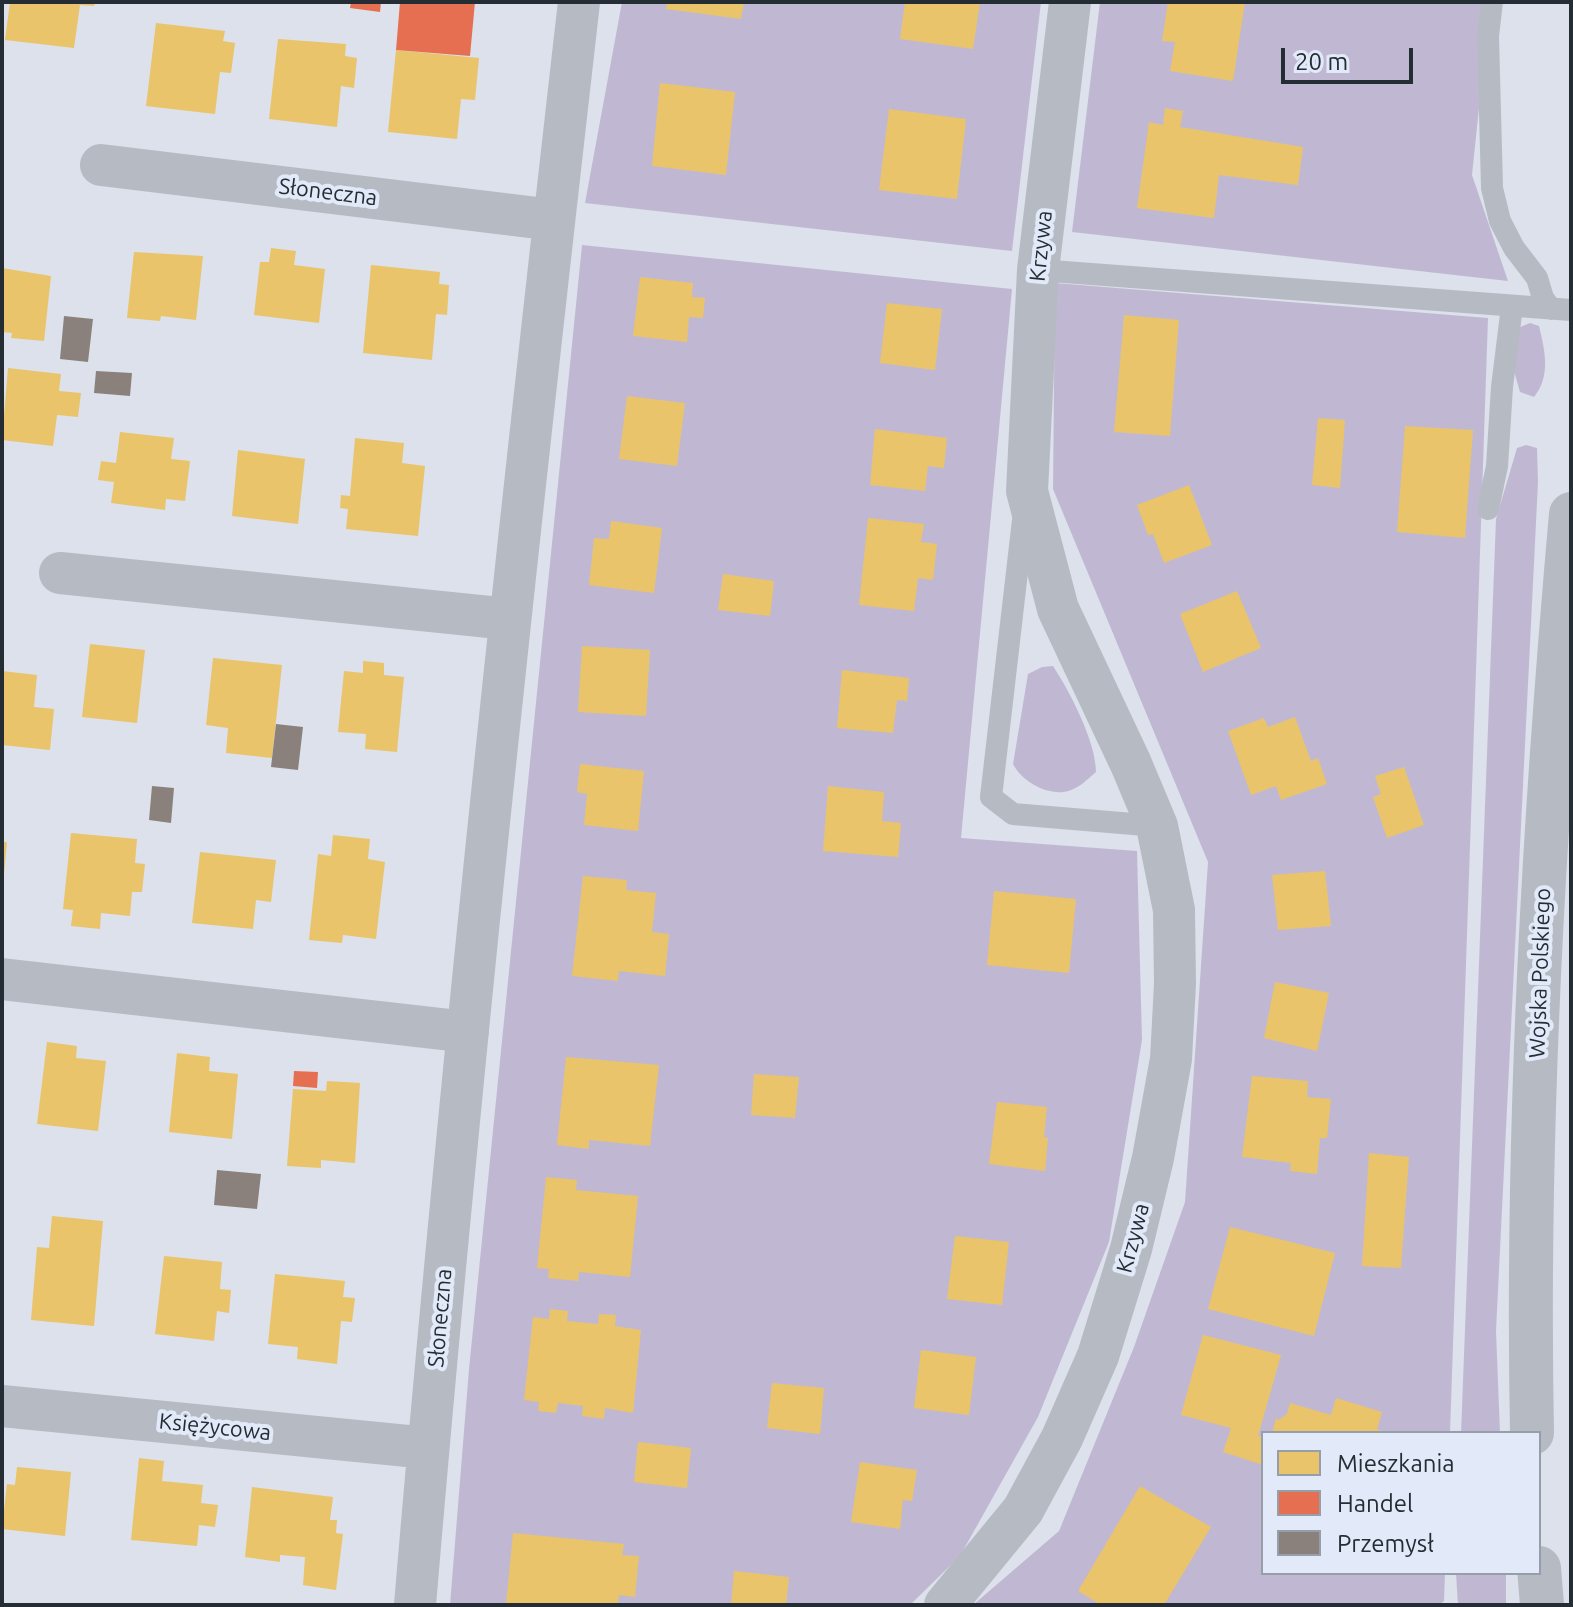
<!DOCTYPE html>
<meta charset="utf-8">
<style>
body{margin:0}
#map{position:relative;width:1573px;height:1607px;overflow:hidden;background:#dce1eb;font-family:Ubuntu,sans-serif}
canvas{display:block}
.frame{position:absolute;inset:0;border:4px solid #252d34;pointer-events:none}
.legend{position:absolute;left:1261px;top:1431px;width:280px;height:144px;box-sizing:border-box;background:#e2eaf9;border:2px solid #969eaa;margin:0;padding:10px 14px;list-style:none;font-size:24px;color:#252d34}
.legend li{display:flex;align-items:center;gap:16px;height:40px}
.legend b{width:40px;border:2px solid #969eaa}
.scale{position:absolute;left:1281px;top:48px;width:132px;height:36px;box-sizing:border-box;border:4px solid #252d34;border-top:0;padding-left:10px;font-size:24px;line-height:28px;white-space:nowrap;color:#252d34;-webkit-text-stroke:6px #e2eaf9;paint-order:stroke}
</style>
<div id="map">
<canvas width="1573" height="1607"></canvas>
<div class="frame"></div>
<ul class="legend">
<li><b style="height:22px;background:#e9c46a"></b>Mieszkania</li>
<li><b style="height:22px;background:#e76f51"></b>Handel</li>
<li><b style="height:22px;background:#8a817c"></b>Przemysł</li>
</ul>
<div class="scale">20 m</div>
</div>
<script>
const c = document.querySelector('canvas').getContext('2d');
c.lineJoin = 'round';
function fill(path, color) {
  c.fillStyle = color;
  c.fill(path, 'evenodd');
}
function strokePath(path, color, width, dash) {
  c.strokeStyle = color;
  c.lineWidth = width;
  c.lineCap = dash ? 'butt' : 'round';
  c.setLineDash(dash || []);
  c.stroke(path);
}
function write(font, color, halo, rows, align = 'center') {
  c.font = font + ' Ubuntu,sans-serif';
  c.lineWidth = 8;
  c.setLineDash([]);
  c.textBaseline = 'middle';
  c.strokeStyle = halo;
  c.fillStyle = color;
  for (const [text, x, y, turn = 0] of rows) {
    c.save();
    c.translate(x, y);
    c.rotate((+turn || 0) * Math.PI / 180);
    c.textAlign = isNaN(turn) ? turn : align;
    if (halo) c.strokeText(text, 0, 0);
    c.fillText(text, 0, 0);
    c.restore();
  }
}
fill(new Path2D(`
 M 622,2 L 1041,2 L 1012,251 L 585,203 Z
 M 1100,2 L 1490,2 L 1472,175 L 1508,281 L 1072,232 Z
 M 582,245 L 1012,289 L 961,838 L 1137,851 L 1142,1040 L 1109,1242 L 1038,1417 L 960,1556 L 910,1605 L 450,1605 L 469,1369 Z
 M 1055,283 L 1488,318 L 1450,1433 L 1263,1433 L 1263,1573 L 1445,1573 L 1444,1601 L 1439,1605 L 973,1605 L 1059,1531 L 1134,1347 L 1185,1202 L 1208,862 L 1053,489 Z
 M 1530,323 L 1539,326 C 1545,351 1551,376 1534,397 L 1520,392 L 1514,371 L 1518,328 Z
 M 1526,445 L 1537,448 L 1538,482 L 1496,1331 L 1500,1433 L 1461,1433 L 1496,519 L 1517,448 Z
 M 1053,666 C 1070,692 1096,742 1096,772 C 1087,780 1076,791 1063,792 C 1044,794 1021,780 1013,764 L 1028,674 L 1042,667 Z
 M 1456,1573 L 1506,1573 L 1506,1605 L 1458,1605 Z`), '#c0b8d3');
fill(new Path2D(`
 M 10,2 L 95,2 L 94,6 L 80,5 L 74,48 L 5,40 Z
 M 667,2 L 744,2 L 741,19 L 666,9 Z
 M 905,2 L 980,2 L 973,49 L 900,39 Z
 M 1168,2 L 1245,2 L 1233,81 L 1170,71 L 1175,42 L 1162,41 Z
 M 156,23 L 225,31 L 223,41 L 235,43 L 231,73 L 220,72 L 215,114 L 146,106 Z
 M 278,39 L 346,44 L 345,56 L 357,58 L 354,88 L 341,86 L 337,127 L 269,119 Z
 M 396,50 L 479,58 L 475,100 L 461,99 L 457,139 L 388,132 Z
 M 660,83 L 735,92 L 726,175 L 652,166 Z
 M 1165,108 L 1183,111 L 1180,127 L 1303,147 L 1298,185 L 1219,175 L 1214,218 L 1137,208 L 1149,122 L 1163,125 Z
 M 889,109 L 966,119 L 957,199 L 879,190 Z
 M 271,248 L 296,251 L 294,265 L 325,269 L 319,323 L 254,315 L 260,262 L 269,262 Z
 M 134,252 L 203,256 L 196,320 L 161,316 L 160,321 L 127,318 Z
 M 371,265 L 440,272 L 439,284 L 449,285 L 447,315 L 436,314 L 432,360 L 363,353 Z
 M 2,268 L 51,276 L 44,341 L 11,338 L 12,333 L 2,332 Z
 M 640,277 L 693,283 L 692,297 L 705,298 L 703,318 L 689,317 L 687,342 L 633,336 Z
 M 887,303 L 942,309 L 935,370 L 880,363 Z
 M 1124,315 L 1179,320 L 1170,436 L 1114,432 Z
 M 8,368 L 61,374 L 59,391 L 81,393 L 78,417 L 57,415 L 53,446 L 2,440 Z
 M 627,396 L 685,403 L 677,466 L 619,459 Z
 M 1318,418 L 1345,420 L 1340,488 L 1312,485 Z
 M 1405,426 L 1473,430 L 1465,538 L 1397,532 Z
 M 875,429 L 947,438 L 944,468 L 928,466 L 925,491 L 870,485 Z
 M 120,432 L 174,438 L 171,459 L 190,461 L 185,501 L 166,499 L 165,510 L 111,503 L 114,482 L 98,480 L 101,461 L 116,463 Z
 M 355,438 L 404,443 L 402,463 L 425,466 L 418,536 L 346,529 L 348,509 L 340,508 L 341,495 L 350,496 Z
 M 238,450 L 305,459 L 298,524 L 232,516 Z
 M 1189,485 L 1212,545 L 1164,563 L 1153,534 L 1148,535 L 1137,505 Z
 M 868,518 L 924,524 L 921,542 L 937,544 L 933,580 L 918,578 L 914,611 L 859,605 Z
 M 611,521 L 662,528 L 654,593 L 589,585 L 594,538 L 609,539 Z
 M 723,574 L 774,581 L 770,616 L 718,610 Z
 M 1237,591 L 1261,648 L 1203,672 L 1180,614 Z
 M 90,644 L 145,650 L 137,723 L 82,717 Z
 M 582,646 L 650,650 L 646,716 L 578,712 Z
 M 213,658 L 282,665 L 272,758 L 226,753 L 228,728 L 206,725 Z
 M 363,661 L 384,663 L 384,675 L 404,677 L 397,752 L 365,749 L 366,734 L 338,732 L 344,671 L 363,673 Z
 M 842,670 L 909,678 L 907,701 L 897,700 L 893,733 L 837,728 Z
 M 2,671 L 37,675 L 34,707 L 54,709 L 50,750 L 2,745 Z
 M 1295,717 L 1311,761 L 1318,758 L 1327,784 L 1281,800 L 1276,786 L 1251,795 L 1228,731 L 1264,718 L 1268,727 Z
 M 580,764 L 644,771 L 638,831 L 584,825 L 587,794 L 577,792 Z
 M 1404,767 L 1424,825 L 1387,838 L 1373,797 L 1381,794 L 1375,776 Z
 M 828,786 L 884,792 L 882,821 L 901,823 L 898,857 L 823,851 Z
 M 71,833 L 137,839 L 135,863 L 145,864 L 142,892 L 132,892 L 130,916 L 101,913 L 100,929 L 71,926 L 73,910 L 63,909 Z
 M 333,835 L 370,839 L 368,859 L 385,862 L 376,939 L 343,935 L 342,943 L 309,940 L 318,854 L 331,856 Z
 M 2,842 L 7,842 L 4,874 L 2,873 Z
 M 200,852 L 276,860 L 271,902 L 256,900 L 253,929 L 192,923 Z
 M 1325,871 L 1331,926 L 1278,930 L 1272,875 Z
 M 583,876 L 627,880 L 626,890 L 656,893 L 652,932 L 669,934 L 665,976 L 619,971 L 618,981 L 572,976 Z
 M 994,891 L 1076,899 L 1069,973 L 987,965 Z
 M 1275,982 L 1329,993 L 1317,1051 L 1264,1038 Z
 M 47,1042 L 77,1046 L 76,1058 L 106,1061 L 98,1131 L 37,1124 Z
 M 177,1053 L 210,1057 L 209,1071 L 238,1074 L 232,1139 L 169,1132 Z
 M 566,1057 L 659,1065 L 650,1146 L 589,1140 L 589,1149 L 557,1145 Z
 M 754,1074 L 799,1077 L 795,1118 L 751,1115 Z
 M 1252,1076 L 1308,1081 L 1307,1097 L 1331,1099 L 1327,1138 L 1320,1138 L 1317,1174 L 1290,1171 L 1291,1163 L 1242,1157 Z
 M 327,1081 L 360,1083 L 355,1163 L 321,1160 L 321,1168 L 287,1166 L 293,1089 L 326,1091 Z
 M 997,1102 L 1047,1107 L 1044,1137 L 1048,1138 L 1045,1171 L 989,1164 Z
 M 1369,1153 L 1409,1157 L 1401,1268 L 1362,1266 Z
 M 546,1177 L 577,1180 L 576,1190 L 638,1196 L 630,1277 L 579,1272 L 578,1281 L 548,1278 L 549,1269 L 537,1268 Z
 M 52,1216 L 103,1221 L 94,1326 L 31,1320 L 37,1247 L 49,1248 Z
 M 1230,1227 L 1335,1253 L 1314,1336 L 1208,1309 Z
 M 955,1236 L 1009,1242 L 1002,1305 L 947,1299 Z
 M 164,1256 L 222,1262 L 220,1289 L 231,1290 L 229,1313 L 217,1311 L 214,1341 L 155,1334 Z
 M 275,1274 L 345,1281 L 343,1297 L 355,1298 L 352,1322 L 341,1321 L 337,1364 L 297,1359 L 298,1347 L 268,1344 Z
 M 550,1309 L 568,1311 L 567,1321 L 598,1324 L 599,1314 L 616,1315 L 615,1326 L 641,1330 L 633,1413 L 605,1408 L 604,1419 L 582,1416 L 583,1406 L 558,1403 L 556,1413 L 538,1411 L 539,1402 L 524,1400 L 533,1317 L 549,1319 Z
 M 1203,1335 L 1281,1355 L 1258,1436 L 1263,1437 L 1263,1465 L 1223,1452 L 1231,1428 L 1181,1415 Z
 M 921,1350 L 976,1357 L 969,1415 L 914,1408 Z
 M 772,1383 L 824,1388 L 820,1434 L 767,1428 Z
 M 1336,1398 L 1382,1412 L 1377,1429 L 1387,1433 L 1272,1433 L 1276,1418 L 1279,1420 L 1287,1414 L 1290,1403 L 1331,1415 Z
 M 638,1442 L 691,1448 L 687,1488 L 634,1482 Z
 M 139,1458 L 164,1461 L 162,1481 L 203,1485 L 201,1503 L 218,1505 L 215,1527 L 199,1525 L 197,1546 L 131,1540 Z
 M 860,1462 L 917,1470 L 912,1501 L 903,1500 L 900,1529 L 851,1522 Z
 M 17,1467 L 71,1472 L 65,1536 L 2,1529 L 7,1484 L 15,1485 Z
 M 1140,1486 L 1211,1527 L 1164,1605 L 1101,1605 L 1078,1591 Z
 M 252,1487 L 333,1497 L 330,1520 L 337,1520 L 336,1533 L 343,1534 L 336,1590 L 303,1585 L 305,1557 L 280,1555 L 280,1562 L 245,1557 Z
 M 513,1533 L 624,1544 L 622,1555 L 639,1556 L 635,1597 L 619,1595 L 618,1605 L 506,1605 Z
 M 734,1571 L 789,1577 L 786,1605 L 731,1605 Z`), '#e9c46a');
fill(new Path2D(`
 M 351,2 L 381,2 L 380,12 L 350,8 Z
 M 400,2 L 475,2 L 470,56 L 396,50 Z
 M 294,1071 L 318,1072 L 317,1088 L 293,1086 Z`), '#e76f51');
fill(new Path2D(`
 M 64,316 L 93,319 L 88,362 L 60,359 Z
 M 96,371 L 132,373 L 130,396 L 94,393 Z
 M 276,724 L 303,727 L 298,770 L 271,767 Z
 M 152,786 L 174,788 L 171,823 L 149,820 Z
 M 217,1170 L 261,1174 L 257,1209 L 214,1205 Z`), '#8a817c');
strokePath(new Path2D(`
 M 1492,2 L 1488,36 L 1492,188 L 1500,221 L 1514,248 L 1537,278 L 1543,298 L 1551,309
 M 1038,270 L 1571,310
 M 1488,509 L 1497,466 L 1502,387 L 1512,306
 M 1023,520 L 991,797 L 1013,814 L 1157,826`), '#b6bbc3', 22);
strokePath(new Path2D(`
 M 101,165 L 554,220
 M 60,573 L 509,619
 M 2,979 L 468,1032
 M 2,1406 L 428,1448
 M 415,1605 C 460,1070 518,536 579,2
 M 945,1605 L 1023,1510 L 1062,1438 L 1098,1356 L 1131,1249 L 1153,1158 L 1171,1059 L 1175,984 L 1174,910 L 1157,826 L 1131,764 L 1058,609 L 1027,491 L 1038,270 L 1070,2`), '#b6bbc3', 42);
strokePath(new Path2D(`
 M 1532,1433 C 1526,1126 1544,819 1571,514
 M 1539,1568 L 1542,1605`), '#b6bbc3', 44);
write('22px', '#252d34', '#e2eaf9', [
 ["Słoneczna",328,192,7],
 ["Krzywa",1041,246,-84],
 ["Wojska Polskiego",1540,973,-88],
 ["Krzywa",1133,1238,-75],
 ["Słoneczna",440,1318,-85],
 ["Księżycowa",215,1427,6]
]);
</script>
